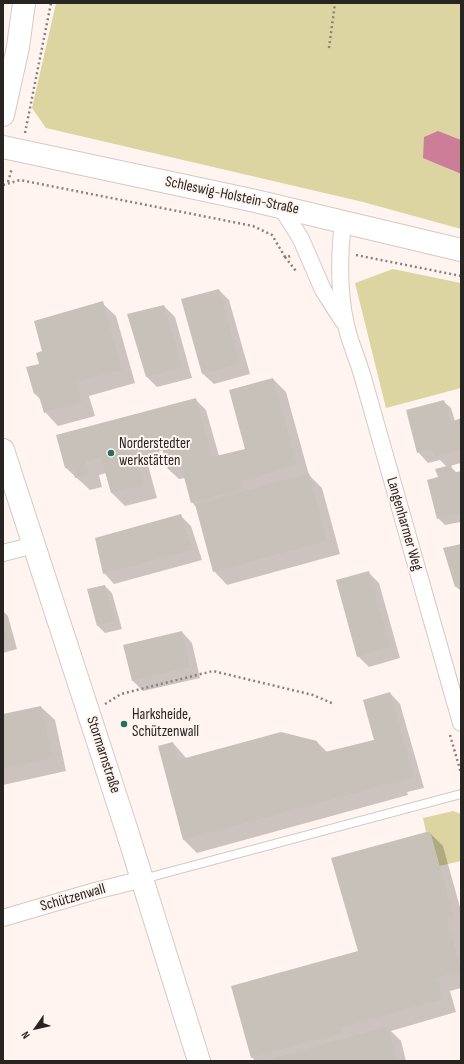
<!DOCTYPE html>
<meta charset="utf-8">
<style>
body{margin:0}
#map{position:relative;width:464px;height:1064px;overflow:hidden;background:#fff4ef;font-family:"Sofia Sans Condensed",sans-serif}
canvas{display:block}
.frame{position:absolute;inset:0;border:4px solid #282422;pointer-events:none}
.north{position:absolute;left:16px;top:1008px;width:40px;height:40px;-webkit-text-stroke:3px #fff4ef;paint-order:stroke;rotate:236deg;font-size:11px;font-weight:700;line-height:16px;text-align:center;color:#282422}
.north::after{content:'';display:block;margin:auto;width:14px;height:18px;background:#282422;clip-path:polygon(50% 0,100% 100%,50% 72%,0 100%)}
</style>
<div id="map">
<canvas width="464" height="1064"></canvas>
<div class="frame"></div>
<div class="north">N</div>
</div>
<script>
const c = document.querySelector('canvas').getContext('2d');
c.lineJoin = 'round';
function fill(path, color) {
  c.fillStyle = color;
  c.fill(path, 'evenodd');
}
function strokePath(path, color, width, dash) {
  c.strokeStyle = color;
  c.lineWidth = width;
  c.lineCap = dash ? 'butt' : 'round';
  c.setLineDash(dash || []);
  c.stroke(path);
}
function write(font, color, halo, rows, align = 'center') {
  c.font = font + ' "Sofia Sans Condensed",sans-serif';
  c.lineWidth = 4;
  c.setLineDash([]);
  c.textBaseline = 'middle';
  c.strokeStyle = halo;
  c.fillStyle = color;
  for (const [text, x, y, turn = 0] of rows) {
    c.save();
    c.translate(x, y);
    c.rotate((+turn || 0) * Math.PI / 180);
    c.textAlign = isNaN(turn) ? turn : align;
    if (halo) c.strokeText(text, 0, 0);
    c.fillText(text, 0, 0);
    c.restore();
  }
}
fill(new Path2D(`
 M 56,3 L 461,3 L 461,140 L 438,132 L 446,168 L 461,174 L 461,229 L 363,202 L 46,128 L 32,108 Z
 M 393,269 L 461,283 L 461,388 L 386,408 L 355,283 Z
 M 453,811 L 461,814 L 461,861 L 439,866 L 430,831 L 426,832 L 423,818 Z`), '#dcd5a1');
fill(new Path2D(`
 M 438,131 L 461,140 L 461,174 L 423,158 L 424,137 Z`), '#cc7e98');
fill(new Path2D(`
 M 219,290 L 229,300 L 250,374 L 214,384 L 203,374 L 182,300 Z
 M 102,303 L 116,316 L 135,383 L 89,396 L 95,416 L 58,426 L 45,412 L 41,400 L 35,394 L 28,368 L 40,364 L 43,352 Z
 M 164,306 L 175,317 L 192,378 L 157,387 L 146,376 Z
 M 273,379 L 286,392 L 309,475 L 322,488 L 340,554 L 227,585 L 214,571 L 196,507 L 192,502 L 185,478 L 179,479 L 168,469 L 163,450 L 159,451 L 162,461 L 148,465 L 157,498 L 125,506 L 112,493 L 106,473 L 99,475 L 102,487 L 90,490 L 66,468 L 57,436 L 195,399 L 206,410 L 219,456 L 246,450 Z
 M 443,401 L 451,408 L 455,421 L 461,420 L 461,463 L 450,466 L 457,473 L 461,472 L 461,522 L 445,525 L 438,518 L 439,478 L 447,467 L 440,460 L 428,463 L 418,452 Z
 M 181,516 L 191,526 L 202,560 L 114,584 L 104,573 Z
 M 461,545 L 461,591 L 456,587 Z
 M 368,572 L 379,583 L 400,658 L 369,667 L 358,656 Z
 M 105,586 L 112,593 L 122,629 L 105,633 L 98,626 Z
 M 3,611 L 8,616 L 17,649 L 3,653 Z
 M 182,632 L 192,643 L 200,678 L 143,691 L 132,680 Z
 M 390,693 L 400,704 L 424,788 L 407,792 L 408,795 L 197,853 L 184,840 L 173,743 L 187,759 L 317,742 L 327,752 L 375,740 Z
 M 41,707 L 55,720 L 66,771 L 3,785 L 3,715 Z
 M 429,832 L 443,846 L 461,911 L 461,988 L 450,991 L 456,1012 L 391,1031 L 401,1041 L 406,1061 L 255,1061 L 252,1057 L 359,951 Z`), '#0003');
fill(new Path2D(`
 M 219,289 L 240,364 L 202,374 L 181,299 Z
 M 103,301 L 122,370 L 76,382 L 82,402 L 44,413 L 38,393 L 34,394 L 26,367 L 39,364 L 36,353 L 42,351 L 34,321 Z
 M 164,305 L 182,368 L 146,377 L 127,314 Z
 M 273,378 L 297,465 L 241,481 L 243,489 L 191,503 L 181,466 L 168,469 L 159,438 L 147,441 L 149,447 L 135,451 L 144,485 L 111,493 L 101,458 L 86,462 L 89,474 L 75,478 L 72,466 L 65,468 L 56,435 L 196,398 L 212,457 L 245,449 L 229,390 Z
 M 444,400 L 451,422 L 461,418 L 461,450 L 435,457 L 432,449 L 417,453 L 406,410 Z
 M 451,465 L 453,473 L 461,471 L 461,513 L 437,519 L 427,480 L 438,477 L 435,469 Z
 M 309,473 L 327,541 L 213,572 L 195,504 Z
 M 181,514 L 192,550 L 103,574 L 95,538 Z
 M 461,544 L 461,585 L 455,587 L 443,548 Z
 M 369,571 L 390,647 L 357,657 L 336,580 Z
 M 105,585 L 115,621 L 97,626 L 87,589 Z
 M 3,627 L 7,639 L 3,640 Z
 M 182,631 L 190,667 L 132,681 L 123,645 Z
 M 390,692 L 414,777 L 183,840 L 158,746 L 173,742 L 178,760 L 281,732 L 317,741 L 321,753 L 374,740 L 363,700 Z
 M 41,706 L 53,758 L 3,769 L 3,714 Z
 M 430,831 L 454,918 L 447,920 L 461,968 L 461,971 L 437,978 L 443,999 L 340,1028 L 342,1033 L 251,1058 L 231,986 L 358,951 L 331,858 Z
 M 388,1026 L 397,1061 L 262,1061 Z`), '#c7c1b9');
const lane = new Path2D(`
 M 143,879 L 461,794`);
const street = new Path2D(`
 M 281,207 L 301,239 L 323,290 L 343,321
 M 343,222 C 339,257 338,291 346,325 C 350,343 358,360 363,378 L 461,723
 M 3,553 L 34,545
 M 3,918 L 95,891 L 143,879`);
const secondary = new Path2D(`
 M 3,115 L 18,47 L 24,3
 M 3,450 L 127,831 L 199,1061`);
const primary = new Path2D(`
 M 3,147 L 251,200 L 461,250`);
strokePath(lane, '#d4cac5', 10);
strokePath(street, '#d4cac5', 18);
strokePath(secondary, '#d4cac5', 24);
strokePath(primary, '#d4cac5', 24);
strokePath(new Path2D(`
 M 329,48 L 335,3
 M 25,133 L 51,3
 M 8,182 L 12,168
 M 3,185 L 20,180 L 253,226 L 272,235 L 285,257 L 291,256
 M 356,255 L 461,276
 M 285,257 L 296,271
 M 105,704 L 121,694 L 213,671 L 313,695 L 334,704
 M 450,735 L 461,773`), '#89827f', 2.5, [2, 3]);
strokePath(lane, '#fff', 8);
strokePath(street, '#fff', 16);
strokePath(secondary, '#fff', 22);
strokePath(primary, '#fff', 22);
for (const [x, y, r, color] of [
 [111,453,4,"#266c5f"],
 [124,724,4,"#266c5f"]
]) {
  const dot = new Path2D();
  dot.arc(x, y, r, 0, 2 * Math.PI);
  c.fillStyle = color;
  c.fill(dot);
  strokePath(dot, '#fff4ef', 1.5);
}
write('15px', '#282422', '#fff4ef', [
 ["Schleswig-Holstein-Straße",232,196,12],
 ["Langenharmer Weg",404,524,74],
 ["Stormarnstraße",103,755,72],
 ["Schützenwall",73,898,-16]
]);
write('15px', '#282422', '#fff4ef', [
 ["Norderstedter",119,444],
 ["werkstätten",119,461],
 ["Harksheide,",132,715],
 ["Schützenwall",132,732]
], 'left');
</script>
